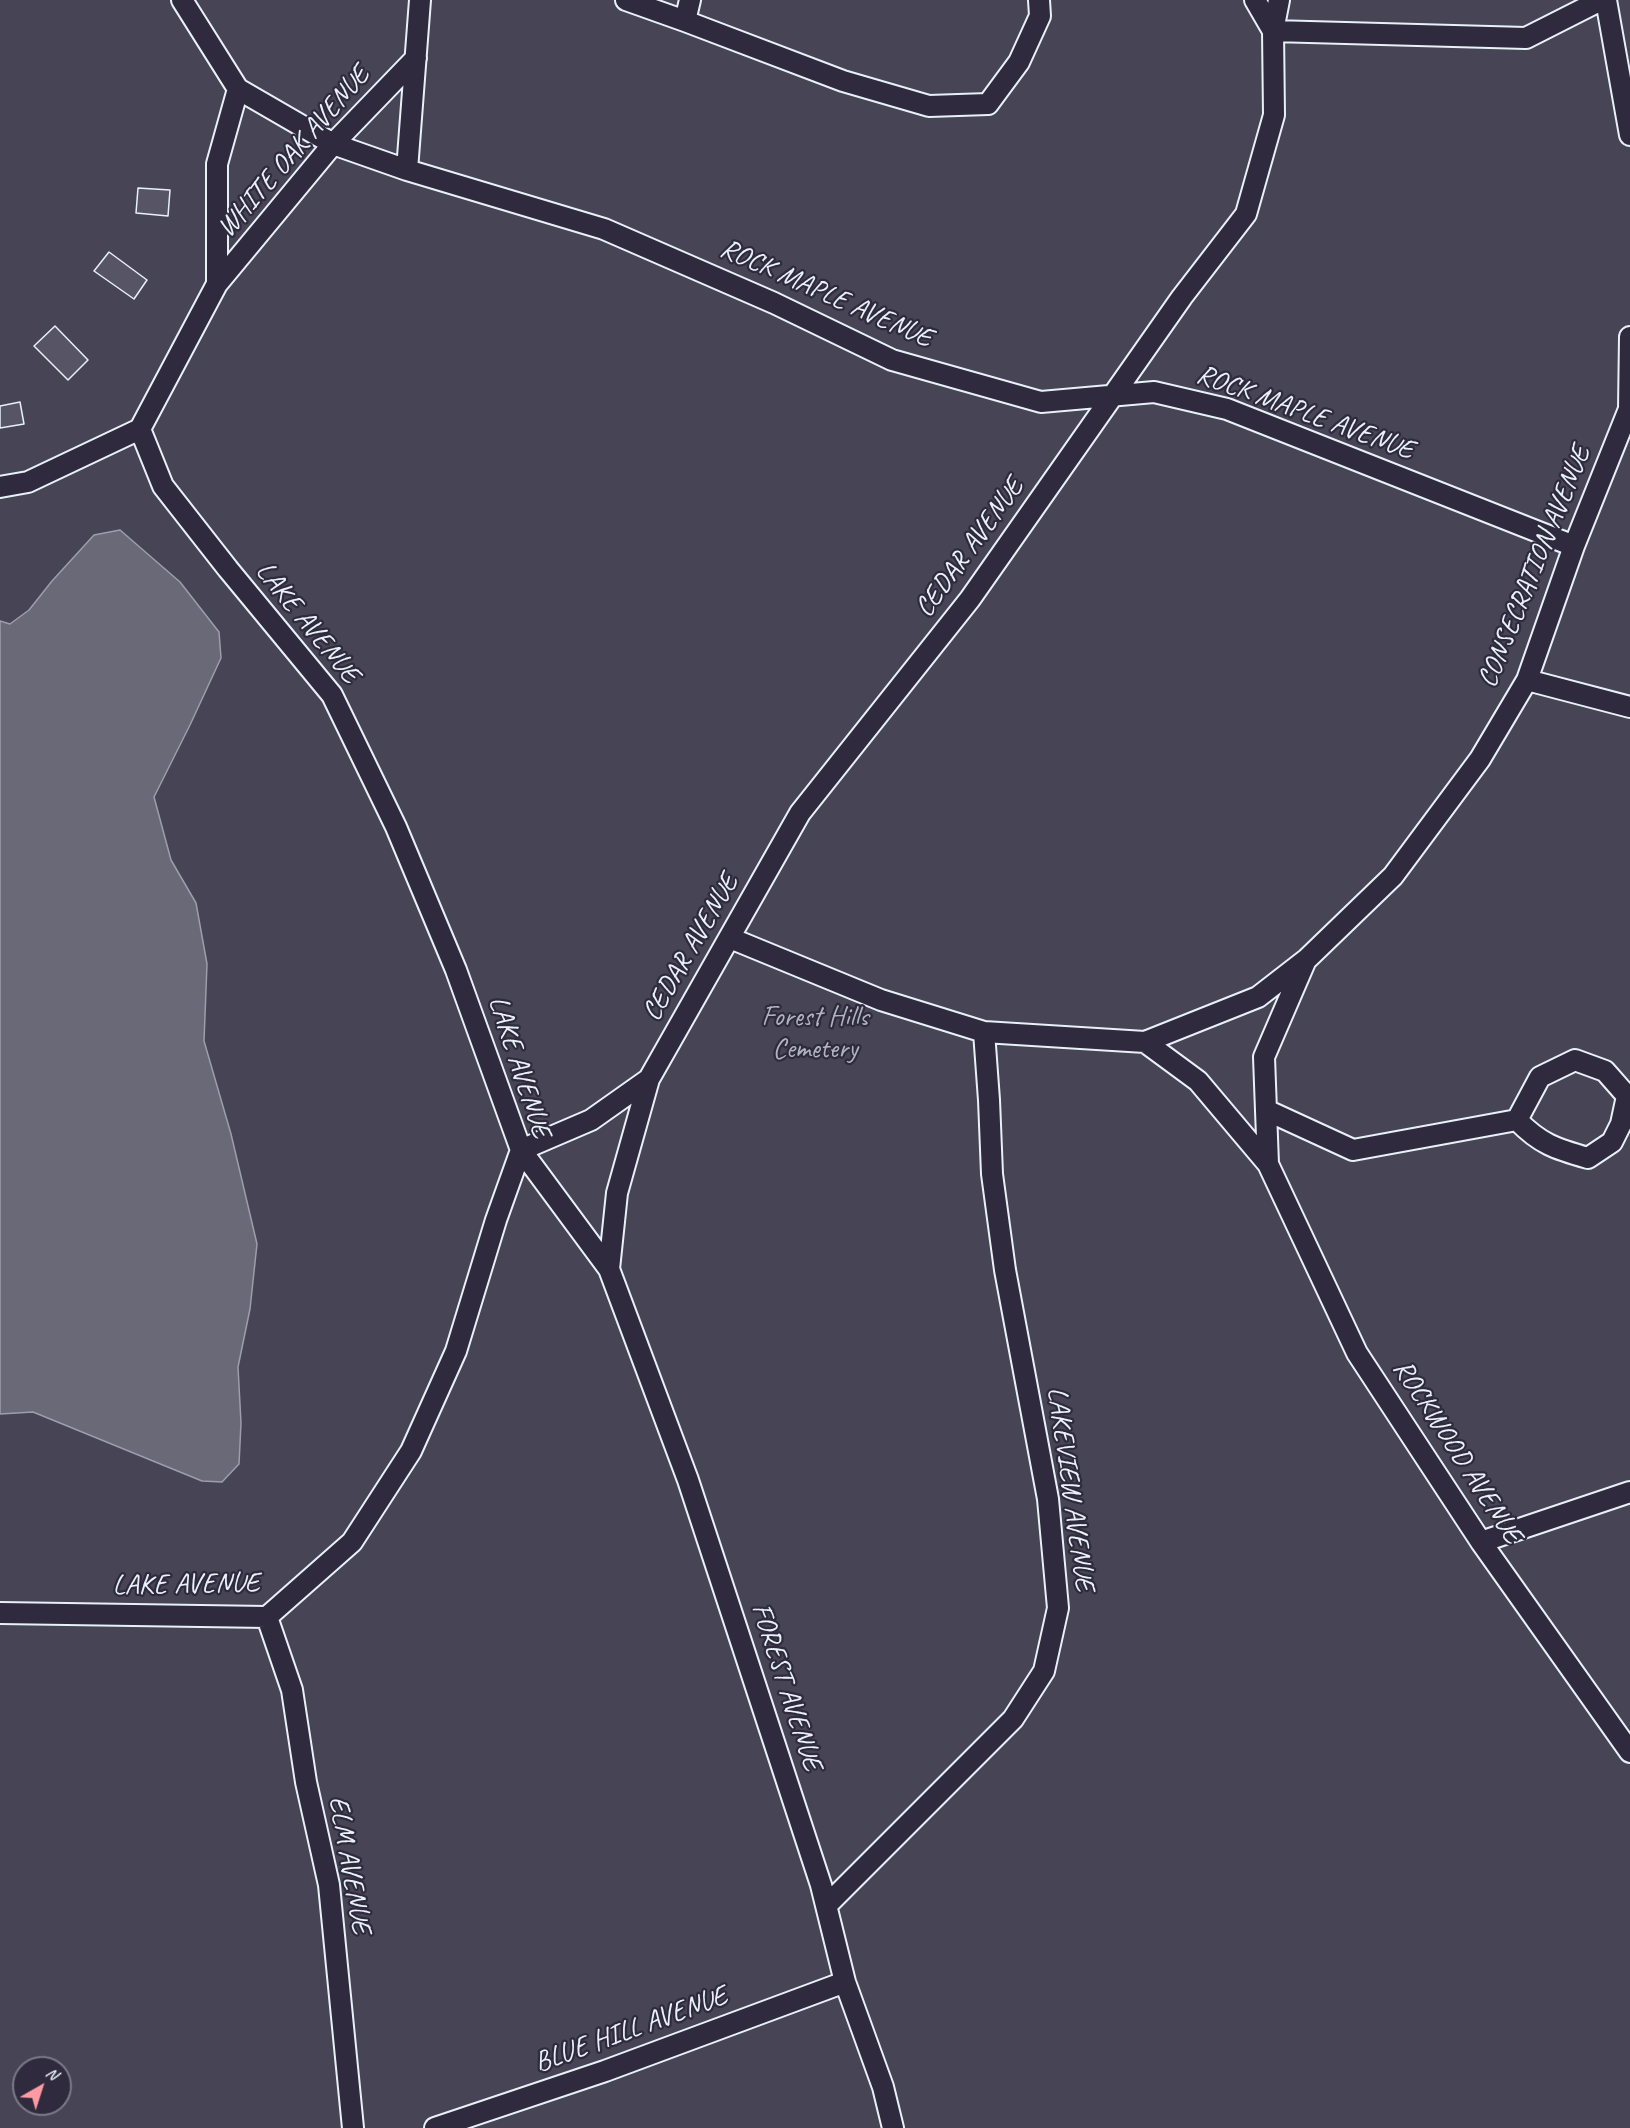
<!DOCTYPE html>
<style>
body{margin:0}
#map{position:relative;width:1630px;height:2128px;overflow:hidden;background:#2f2a3d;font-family:Caveat,sans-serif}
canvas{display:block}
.north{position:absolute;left:12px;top:2056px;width:60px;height:60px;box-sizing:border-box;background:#2f2a3d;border:2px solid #797a88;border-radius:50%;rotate:39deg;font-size:16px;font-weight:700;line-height:24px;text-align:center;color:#e8f1f8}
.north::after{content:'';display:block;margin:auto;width:21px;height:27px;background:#ff9aa2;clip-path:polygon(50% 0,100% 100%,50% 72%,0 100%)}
</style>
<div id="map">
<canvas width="1630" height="2128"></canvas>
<div class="north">N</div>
</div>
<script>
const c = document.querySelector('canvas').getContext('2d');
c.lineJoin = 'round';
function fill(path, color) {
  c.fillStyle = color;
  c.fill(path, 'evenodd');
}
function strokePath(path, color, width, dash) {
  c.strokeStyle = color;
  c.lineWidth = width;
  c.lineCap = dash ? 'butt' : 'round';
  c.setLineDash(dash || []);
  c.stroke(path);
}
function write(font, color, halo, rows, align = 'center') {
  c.font = font + ' Caveat,sans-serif';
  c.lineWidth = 4.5;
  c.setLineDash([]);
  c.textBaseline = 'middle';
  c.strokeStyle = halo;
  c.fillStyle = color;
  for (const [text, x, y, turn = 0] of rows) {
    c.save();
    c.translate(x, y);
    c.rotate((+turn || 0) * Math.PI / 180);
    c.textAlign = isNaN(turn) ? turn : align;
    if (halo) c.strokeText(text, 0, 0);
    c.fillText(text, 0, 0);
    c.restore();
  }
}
fill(new Path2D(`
 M 0,0 L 1630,0 L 1630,2128 L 0,2128 ZM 24,2068 L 60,2068 L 60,2104 L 24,2104 Z`), '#464455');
const water = new Path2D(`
 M 120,530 L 180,582 L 219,632 L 221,658 L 190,725 L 154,797 L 171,860 L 196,903 L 207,964 L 204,1041 L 231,1134 L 257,1244 L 250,1309 L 238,1367 L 241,1423 L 239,1464 L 222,1482 L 202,1481 L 33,1412 L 0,1414 L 0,621 L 10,624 L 29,610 L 52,581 L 94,535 Z`);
fill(water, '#696978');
strokePath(water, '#9c9fab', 1.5);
const building = new Path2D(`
 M 138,188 L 170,190 L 168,216 L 136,213 Z
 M 109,252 L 147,280 L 134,299 L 94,271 Z
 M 55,326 L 88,360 L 68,380 L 34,346 Z
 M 20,402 L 24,424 L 0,428 L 0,406 Z`);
fill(building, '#575565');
strokePath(building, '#e8f1f8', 1.5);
const lane = new Path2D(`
 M 182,0 L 238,89 L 333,144 L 407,170 L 604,229 L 774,303 L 892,360 L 1041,402 L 1154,392 L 1227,409 L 1574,546
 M 626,0 L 685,21 L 843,81 L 929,106 L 988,104 L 1019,62 L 1040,16 L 1039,0
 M 1255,0 L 1273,31
 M 1606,0 L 1630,135
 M 685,21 L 690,0
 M 1273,31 L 1526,38 L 1601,0
 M 407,170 L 420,0
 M 217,284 L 333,144 L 416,58
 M 140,429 L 163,486 L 228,569 L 332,695 L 396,827 L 456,970 L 521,1150 L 609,1269
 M 140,429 L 217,284 L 217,164 L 238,89
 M 0,487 L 28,482 L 140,429
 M 1527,680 L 1630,707
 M 730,938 L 881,1000 L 984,1032 L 1145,1042 L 1258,997 L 1307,959 L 1393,876 L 1480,759 L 1527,680 L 1574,546 L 1629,409 L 1630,337
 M 1145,1042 L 1198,1081 L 1268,1164 L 1357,1353 L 1481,1542 L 1630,1752
 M 1266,1110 L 1353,1150 L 1517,1120 L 1540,1077 L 1575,1060 L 1605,1071 L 1627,1096 L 1621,1124 L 1612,1142 L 1588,1158 C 1556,1149 1540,1144 1517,1120
 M 521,1150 L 591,1120 L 649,1079
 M 1268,1164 L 1264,1057 L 1305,962
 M 1481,1542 L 1630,1492
 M 0,1613 L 267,1617 L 352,1542 L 411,1451 L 456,1351 L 496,1220 L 521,1150
 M 267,1617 L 292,1690 L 306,1782 L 329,1885 L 353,2128
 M 827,1905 L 1013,1719 L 1044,1671 L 1058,1608 L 1048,1499 L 1005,1270 L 992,1174 L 989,1100 L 984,1032
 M 435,2128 L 605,2071 L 845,1982
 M 893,2128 L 883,2087 L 845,1982 L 821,1885 L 688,1480 L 609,1269 L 617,1193 L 649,1079 L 800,813 L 970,599 L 1182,297 L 1246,214 L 1274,115 L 1273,31 L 1279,0`);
strokePath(lane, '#e8f1f8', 24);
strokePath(lane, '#2f2a3d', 20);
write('28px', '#e8f1f8', '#2f2a3d', [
 ["WHITE OAK AVENUE",294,152,-49],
 ["ROCK MAPLE AVENUE",826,294,24],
 ["ROCK MAPLE AVENUE",1305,413,20],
 ["CEDAR AVENUE",970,548,-54],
 ["CONSECRATION AVENUE",1535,567,-68],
 ["LAKE AVENUE",307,623,51],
 ["CEDAR AVENUE",691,948,-60],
 ["LAKE AVENUE",519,1067,72],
 ["ROCKWOOD AVENUE",1457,1452,57],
 ["LAKEVIEW AVENUE",1070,1489,82],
 ["LAKE AVENUE",186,1585,-1],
 ["FOREST AVENUE",786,1687,72],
 ["ELM AVENUE",349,1865,80],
 ["BLUE HILL AVENUE",631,2030,-20]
]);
write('28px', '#afb4bf', '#2f2a3d', [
 ["Forest Hills",815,1018],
 ["Cemetery",815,1050]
]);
</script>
